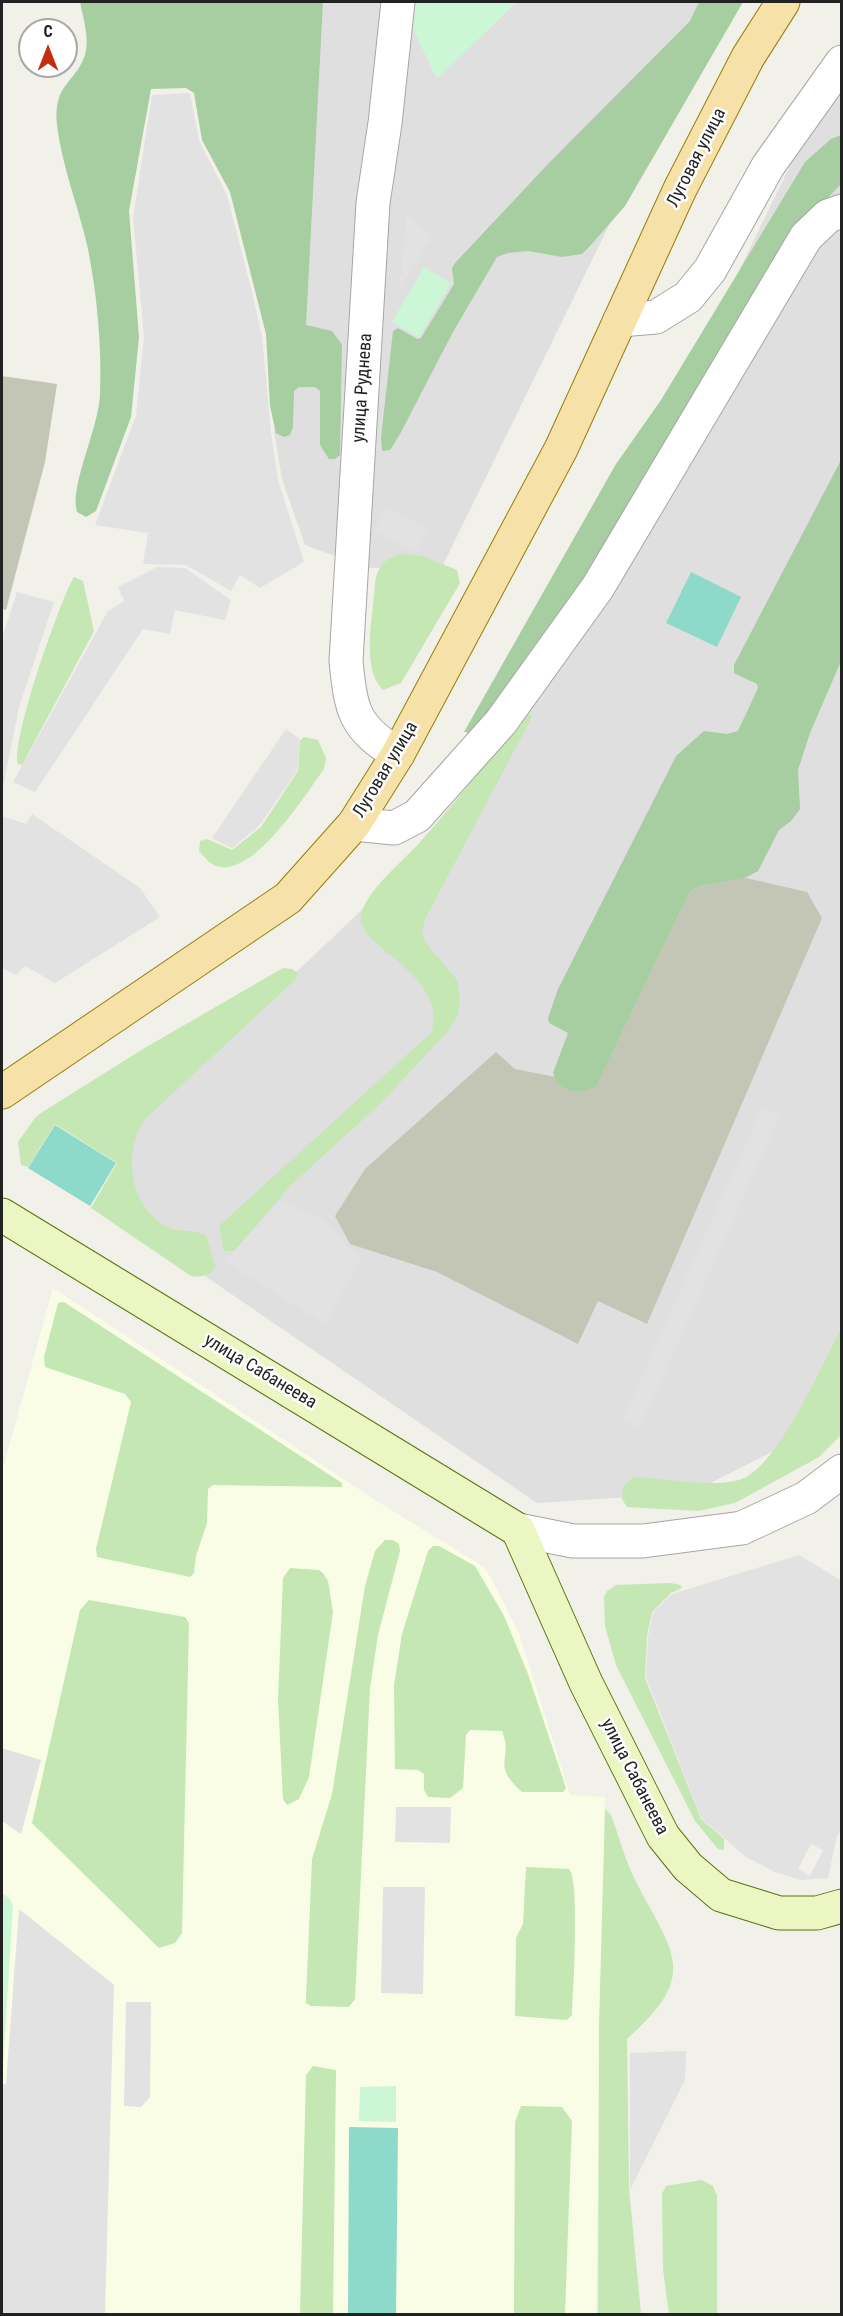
<!DOCTYPE html>
<meta charset="utf-8">
<style>
body{margin:0}
#map{position:relative;width:843px;height:2316px;overflow:hidden;background:#f1f0e9;font-family:"Roboto Condensed",sans-serif}
canvas{display:block}
.frame{position:absolute;inset:0;border:3px solid #222;pointer-events:none}
.north{position:absolute;left:18px;top:18px;width:60px;height:60px;box-sizing:border-box;background:#fff;border:2px solid #a7a7a7;border-radius:50%;rotate:0deg;font-size:16px;font-weight:700;line-height:24px;text-align:center;color:#222}
.north::after{content:'';display:block;margin:auto;width:21px;height:27px;background:#c62d0e;clip-path:polygon(50% 0,100% 100%,50% 72%,0 100%)}
</style>
<div id="map">
<canvas width="843" height="2316"></canvas>
<div class="frame"></div>
<div class="north">С</div>
</div>
<script>
const c = document.querySelector('canvas').getContext('2d');
c.lineJoin = 'round';
function fill(path, color) {
  c.fillStyle = color;
  c.fill(path, 'evenodd');
}
function strokePath(path, color, width, dash) {
  c.strokeStyle = color;
  c.lineWidth = width;
  c.lineCap = dash ? 'butt' : 'round';
  c.setLineDash(dash || []);
  c.stroke(path);
}
function write(font, color, halo, rows, align = 'center') {
  c.font = font + ' "Roboto Condensed",sans-serif';
  c.lineWidth = 5;
  c.setLineDash([]);
  c.textBaseline = 'middle';
  c.strokeStyle = halo;
  c.fillStyle = color;
  for (const [text, x, y, turn = 0] of rows) {
    c.save();
    c.translate(x, y);
    c.rotate((+turn || 0) * Math.PI / 180);
    c.textAlign = isNaN(turn) ? turn : align;
    if (halo) c.strokeText(text, 0, 0);
    c.fillText(text, 0, 0);
    c.restore();
  }
}
fill(new Path2D(`
 M 291,2 L 738,2 L 637,168 L 442,567 L 368,568 L 305,545 L 282,479 L 274,432 L 282,328 Z
 M 841,61 L 841,1417 L 691,1493 L 537,1503 L 101,1205 L 133,1127 L 485,793 Z`), '#e0dfdf');
fill(new Path2D(`
 M 53,1288 L 380,1503 L 484,1567 L 492,1580 L 520,1636 L 570,1795 L 605,1797 L 596,2314 L 2,2314 L 2,1472 Z`), '#f9fde6');
fill(new Path2D(`
 M 2,376 L 57,384 L 45,462 L 6,610 L 2,609 Z
 M 742,877 L 807,892 L 822,918 L 647,1324 L 598,1301 L 578,1344 L 437,1272 L 350,1244 L 335,1216 L 365,1169 L 496,1052 L 515,1069 L 597,1085 L 690,891 L 701,886 Z`), '#c3c6b5');
fill(new Path2D(`
 M 402,554 L 423,556 L 457,570 L 460,583 L 401,683 L 383,690 C 360,668 374,612 375,582 C 378,566 386,557 402,554 Z
 M 74,577 L 83,581 L 94,631 L 22,765 L 18,764 C 10,743 60,600 74,577 Z
 M 529,714 L 532,716 L 530,721 L 425,919 L 422,932 L 426,943 L 457,980 L 460,998 L 458,1015 L 449,1030 L 381,1103 L 291,1185 L 234,1251 L 224,1251 L 219,1226 L 432,1032 C 447,971 355,948 361,915 C 367,889 404,861 421,841 C 457,801 490,757 525,715 Z
 M 304,737 L 318,740 L 326,758 L 324,769 C 305,795 257,872 221,867 C 211,866 206,859 199,851 L 200,841 L 207,839 L 232,850 L 261,827 L 298,771 L 300,741 Z
 M 283,968 L 292,969 L 298,973 L 296,979 L 144,1120 C 123,1153 129,1205 165,1226 C 178,1233 194,1229 206,1235 L 215,1266 C 213,1275 199,1278 191,1276 L 91,1208 L 117,1163 L 55,1124 L 28,1167 L 21,1165 L 18,1142 L 35,1118 L 41,1113 L 143,1049 Z
 M 64,1302 L 342,1483 L 342,1487 L 213,1485 L 208,1489 L 207,1523 L 196,1556 L 194,1573 L 190,1577 L 97,1557 L 96,1549 L 131,1402 L 125,1394 L 45,1367 L 44,1357 L 58,1303 Z
 M 841,1329 L 841,1435 L 819,1457 L 735,1503 L 698,1511 L 627,1507 L 622,1499 L 623,1487 L 633,1477 C 665,1478 708,1488 739,1480 C 776,1471 823,1363 841,1329 Z
 M 385,1540 L 393,1540 L 399,1544 L 400,1551 L 378,1635 L 370,1688 L 355,1999 L 349,2007 L 311,2006 L 306,2003 L 306,1998 L 312,1859 L 332,1794 L 365,1586 L 375,1551 Z
 M 433,1546 L 439,1546 L 475,1566 L 504,1616 L 528,1674 L 566,1788 L 563,1792 L 522,1792 C 490,1763 514,1760 502,1731 L 470,1730 L 466,1735 L 463,1788 L 450,1798 L 428,1797 L 424,1790 L 424,1774 L 418,1770 L 395,1769 L 394,1685 L 402,1634 L 428,1551 Z
 M 290,1568 L 319,1570 L 323,1573 L 328,1581 L 333,1612 L 309,1777 L 299,1799 L 287,1805 L 283,1799 L 278,1699 L 283,1578 Z
 M 671,1583 L 680,1585 L 682,1588 L 671,1593 L 652,1612 L 647,1636 L 645,1678 L 701,1819 L 724,1839 L 724,1850 L 718,1849 L 695,1821 L 616,1665 L 605,1626 L 604,1597 L 607,1591 L 616,1585 Z
 M 89,1600 L 185,1617 L 189,1623 L 182,1933 L 175,1943 L 159,1948 L 32,1823 L 80,1610 Z
 M 605,1809 L 611,1815 C 619,1836 625,1860 635,1880 C 674,1955 700,1974 627,2039 L 629,2188 L 641,2314 L 598,2314 L 599,2025 Z
 M 526,1867 L 569,1869 C 580,1880 573,1993 572,2015 L 567,2020 L 515,2016 L 516,1938 L 523,1924 Z
 M 313,2066 L 336,2070 L 333,2314 L 300,2314 L 306,2075 Z
 M 521,2106 L 562,2107 L 572,2121 L 565,2314 L 514,2314 L 515,2122 Z
 M 702,2180 L 713,2186 L 717,2196 L 717,2314 L 669,2314 L 663,2269 L 662,2194 L 666,2186 Z`), '#c4e7b3');
fill(new Path2D(`
 M 80,2 L 323,2 L 306,325 L 332,331 L 342,345 L 340,455 L 335,459 L 329,459 L 320,445 L 320,391 L 315,387 L 299,387 L 294,391 L 293,427 L 290,435 L 284,437 L 276,433 L 270,406 L 266,334 L 230,192 L 202,140 L 194,93 L 186,88 L 151,89 L 129,211 L 139,337 L 131,417 L 96,511 L 86,517 L 77,512 C 69,486 99,428 100,394 C 102,346 97,295 88,249 C 79,208 62,167 57,125 C 53,83 75,84 85,55 C 90,39 83,18 80,2 Z
 M 699,2 L 743,2 L 625,206 L 590,246 L 582,254 L 562,257 L 528,251 L 508,253 L 497,257 L 453,332 L 400,434 L 390,450 L 382,451 L 381,438 L 393,331 L 398,328 L 417,339 L 421,338 L 454,284 L 452,268 L 456,262 L 549,163 L 690,21 Z
 M 841,135 L 841,184 L 820,206 L 576,592 L 497,702 L 470,733 L 464,732 L 616,464 L 661,400 L 805,162 L 831,139 Z
 M 841,460 L 841,661 L 810,733 L 798,770 L 800,809 L 791,821 L 779,830 L 758,871 L 747,877 L 701,886 L 690,891 L 597,1085 C 581,1096 559,1092 553,1073 L 568,1033 L 549,1023 L 548,1018 L 558,989 L 676,756 L 704,731 L 727,734 L 738,731 L 758,688 L 757,684 L 734,673 L 734,665 Z`), '#a6cea1');
fill(new Path2D(`
 M 416,2 L 517,2 L 437,79 L 409,21 Z
 M 424,267 L 451,283 L 419,337 L 392,322 Z
 M 2,1893 L 10,1899 L 13,1905 L 2,2082 Z
 M 396,2086 L 396,2122 L 359,2121 L 360,2087 Z`), '#cbf7d6');
fill(new Path2D(`
 M 691,572 L 741,597 L 717,647 L 666,623 Z
 M 55,1125 L 116,1163 L 90,1206 L 28,1168 Z
 M 349,2127 L 398,2128 L 396,2314 L 348,2314 Z`), '#8ddaca');
fill(new Path2D(`
 M 190,93 L 199,141 L 227,195 L 252,292 L 262,336 L 271,432 L 278,480 L 304,562 L 260,588 L 240,575 L 231,591 L 186,565 L 143,564 L 148,533 L 95,525 L 136,416 L 144,336 L 133,218 L 152,95 Z
 M 407,213 L 432,237 L 399,288 Z
 M 387,507 L 427,528 L 415,552 L 375,531 Z
 M 157,567 L 185,568 L 231,600 L 225,620 L 175,610 L 170,634 L 143,629 L 35,792 L 13,782 L 108,611 L 124,601 L 118,587 Z
 M 17,592 L 54,602 L 19,707 L 2,792 L 2,638 Z
 M 286,729 L 300,739 L 297,771 L 259,826 L 232,848 L 212,838 Z
 M 32,814 L 140,888 L 160,917 L 55,983 L 25,966 L 16,975 L 2,968 L 2,816 L 26,824 Z
 M 762,1108 L 780,1116 L 640,1428 L 622,1420 Z
 M 281,1201 L 325,1220 L 361,1259 L 325,1324 L 224,1261 Z
 M 799,1555 L 842,1581 L 841,1831 L 837,1835 L 828,1878 L 800,1880 L 775,1872 L 746,1857 L 701,1818 L 646,1677 L 648,1636 L 653,1612 L 672,1594 ZM 811,1844 L 823,1850 L 810,1876 L 798,1869 Z
 M 2,1748 L 41,1760 L 21,1834 L 2,1821 Z
 M 396,1807 L 451,1807 L 450,1843 L 395,1842 Z
 M 383,1887 L 425,1887 L 423,1994 L 381,1993 Z
 M 19,1909 L 114,1985 L 105,2314 L 2,2314 L 2,2085 L 6,2084 Z
 M 126,2002 L 151,2002 L 150,2097 L 141,2107 L 124,2106 Z
 M 686,2051 L 685,2080 L 630,2190 L 630,2053 Z`), '#e2e2e2');
const street = new Path2D(`
 M 398,2 L 385,123 L 373,203 L 346,661 C 351,711 354,728 398,754
 M 620,320 L 656,317 L 688,297 L 710,270 L 768,166 L 842,62
 M 354,824 L 394,828 L 417,816 L 501,722 L 598,587 L 806,237 L 828,216 L 842,211
 M 518,1530 L 573,1541 L 643,1541 L 742,1528 L 806,1498 L 842,1471`);
const secondary = new Path2D(`
 M 2,1215 L 518,1530 L 586,1683 L 663,1836 L 688,1867 L 721,1895 L 779,1913 L 817,1913 L 842,1906`);
const primary = new Path2D(`
 M 2,1092 L 288,898 L 354,824 L 398,754 L 561,449 L 680,189 L 748,57 L 783,2`);
strokePath(street, '#a6a6a6', 35);
strokePath(secondary, '#58750d', 35);
strokePath(primary, '#957f0a', 35);
strokePath(street, '#fff', 33);
strokePath(secondary, '#ebf6c2', 33);
strokePath(primary, '#f6e2a9', 33);
write('18px', '#222', '#fff', [
 ["Луговая улица",697,158,-63],
 ["улица Руднева",363,388,-86],
 ["Луговая улица",386,770,-59],
 ["улица Сабанеева",260,1372,31],
 ["улица Сабанеева",634,1777,63]
]);
</script>
